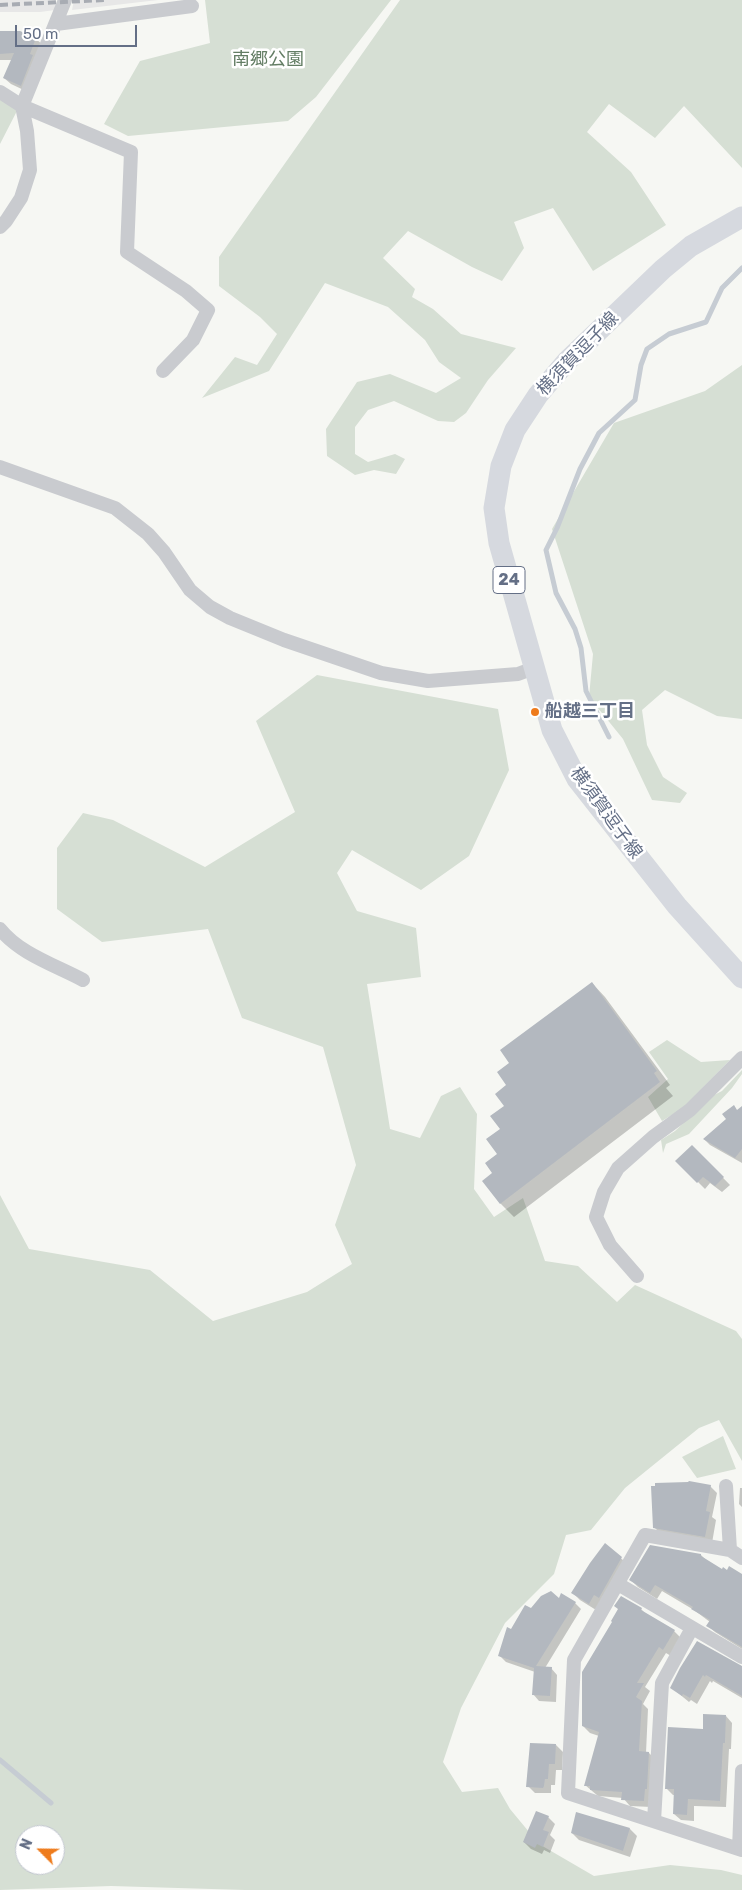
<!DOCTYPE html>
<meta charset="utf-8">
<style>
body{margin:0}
#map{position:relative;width:742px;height:1890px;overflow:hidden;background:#f6f7f3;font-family:Rubik,sans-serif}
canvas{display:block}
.north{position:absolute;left:15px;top:1825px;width:50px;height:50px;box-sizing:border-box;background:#fff;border:1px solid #c1c5cf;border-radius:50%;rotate:293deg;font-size:14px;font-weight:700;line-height:20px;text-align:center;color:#646f86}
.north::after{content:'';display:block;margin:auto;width:18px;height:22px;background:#ee7b1c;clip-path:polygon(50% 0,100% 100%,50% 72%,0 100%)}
.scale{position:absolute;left:15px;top:25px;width:122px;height:22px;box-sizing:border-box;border:2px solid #646f86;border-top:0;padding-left:6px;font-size:15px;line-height:18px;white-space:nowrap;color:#646f86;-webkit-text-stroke:4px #fff;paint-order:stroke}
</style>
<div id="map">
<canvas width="742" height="1890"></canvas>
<div class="north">N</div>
<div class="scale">50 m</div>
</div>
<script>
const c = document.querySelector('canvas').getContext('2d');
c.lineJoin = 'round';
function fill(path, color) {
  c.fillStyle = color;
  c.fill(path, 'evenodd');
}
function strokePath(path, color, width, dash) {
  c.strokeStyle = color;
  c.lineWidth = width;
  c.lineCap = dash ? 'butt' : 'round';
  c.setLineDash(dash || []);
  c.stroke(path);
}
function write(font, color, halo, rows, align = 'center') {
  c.font = font + ' Rubik,"Noto Sans JP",sans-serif';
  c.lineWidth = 5;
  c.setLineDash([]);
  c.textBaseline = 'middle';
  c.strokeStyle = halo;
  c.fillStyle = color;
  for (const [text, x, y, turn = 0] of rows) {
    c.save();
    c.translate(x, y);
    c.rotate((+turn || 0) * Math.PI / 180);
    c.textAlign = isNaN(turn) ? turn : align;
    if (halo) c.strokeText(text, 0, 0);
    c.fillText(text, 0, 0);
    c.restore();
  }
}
fill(new Path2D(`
 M 0,0 L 56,0 L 55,10 L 40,12 L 0,12 Z
 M 74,0 L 158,0 L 72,10 Z`), '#e7e7e7');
fill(new Path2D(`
 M 205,0 L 391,0 L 316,97 L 288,121 L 128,136 L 104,124 L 140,61 L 210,43 Z
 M 400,0 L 742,0 L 742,168 L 684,106 L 655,138 L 609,104 L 587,132 L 631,172 L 666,225 L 593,271 L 553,208 L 514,222 L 524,248 L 502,281 L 472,267 L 408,231 L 383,258 L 415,289 L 412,297 L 433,309 L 461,334 L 516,348 L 488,380 L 466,413 L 454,422 L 438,421 L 394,401 L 368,410 L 355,427 L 355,454 L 368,462 L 395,454 L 405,459 L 396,474 L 374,470 L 355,475 L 327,456 L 326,429 L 357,382 L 390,374 L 436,393 L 461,378 L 439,362 L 425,340 L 388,307 L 325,283 L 269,371 L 202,398 L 235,357 L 257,365 L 277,334 L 260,317 L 219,286 L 219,257 Z
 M 0,99 L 19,107 L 0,144 Z
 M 742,365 L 742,719 L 717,716 L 665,690 L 642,710 L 647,745 L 663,777 L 687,793 L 680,803 L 652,800 L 623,739 L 589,697 L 593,654 L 552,529 L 614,423 L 705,391 Z
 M 317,675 L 498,709 L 509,770 L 469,856 L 421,890 L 352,850 L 337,873 L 357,911 L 416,928 L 421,977 L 367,984 L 390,1129 L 420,1138 L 441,1096 L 460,1087 L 477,1114 L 474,1189 L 494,1217 L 523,1198 L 545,1261 L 578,1266 L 617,1302 L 635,1285 L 736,1331 L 742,1339 L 742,1461 L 719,1420 L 699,1428 L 625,1488 L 591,1530 L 566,1535 L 554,1574 L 505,1623 L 461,1708 L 443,1762 L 462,1792 L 498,1788 L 510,1809 L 539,1844 L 594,1876 L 670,1865 L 721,1870 L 742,1875 L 742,1890 L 245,1890 L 111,1886 L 0,1890 L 0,1195 L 29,1249 L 150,1270 L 213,1321 L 307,1292 L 352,1264 L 335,1225 L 356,1165 L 323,1047 L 242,1018 L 208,929 L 102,942 L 57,909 L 57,848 L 83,813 L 113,820 L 205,867 L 295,812 L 256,721 ZM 25,1835 L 55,1835 L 55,1865 L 25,1865 Z
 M 667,1040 L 701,1062 L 730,1060 L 683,1108 L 662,1121 L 648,1097 L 668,1079 L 649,1052 Z
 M 742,1070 L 742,1074 L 732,1088 L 689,1134 L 666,1144 L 663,1153 L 661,1140 L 675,1131 L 712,1096 L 722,1091 Z
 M 723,1436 L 736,1469 L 697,1478 L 682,1457 Z`), '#d6dfd4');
fill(new Path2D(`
 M 0,32 L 36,39 L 43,45 L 28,92 L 11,84 L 4,78 L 12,60 L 0,60 Z
 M 592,983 L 605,997 L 670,1085 L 666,1088 L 673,1096 L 514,1217 L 501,1204 L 484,1181 L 494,1173 L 499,1154 L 511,1063 Z
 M 742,1108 L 742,1163 L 710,1145 L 704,1139 Z
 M 692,1146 L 730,1185 L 722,1192 L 710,1183 L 705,1189 L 677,1161 Z
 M 710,1486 L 717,1493 L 712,1517 L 716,1520 L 712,1543 L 661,1534 L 654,1527 Z
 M 740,1488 L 742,1488 L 742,1507 L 739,1504 Z
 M 605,1545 L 629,1565 L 596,1610 L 580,1600 L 573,1593 Z
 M 701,1555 L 708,1562 L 722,1571 L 742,1575 L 742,1649 L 715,1632 L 708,1626 L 710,1622 L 694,1610 L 662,1591 L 657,1599 L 638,1587 L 631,1580 Z
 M 559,1600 L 575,1603 L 581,1609 L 545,1668 L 551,1668 L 557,1675 L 556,1702 L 539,1701 L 533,1694 L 535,1672 L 506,1662 L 499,1655 L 512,1630 L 531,1610 Z
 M 641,1609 L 647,1615 L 674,1631 L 681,1638 L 671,1656 L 666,1653 L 645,1687 L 650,1691 L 643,1704 L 648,1709 L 646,1753 L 649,1753 L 656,1760 L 651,1807 L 630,1806 L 623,1798 L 598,1796 L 585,1785 L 599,1736 L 590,1733 L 583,1726 Z
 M 738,1666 L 742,1666 L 742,1698 L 713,1681 L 712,1683 L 710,1681 L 697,1704 L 691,1700 L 689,1702 L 672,1688 L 681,1669 Z
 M 726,1716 L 732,1723 L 731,1749 L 729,1749 L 726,1807 L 694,1806 L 694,1821 L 681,1820 L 674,1814 L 675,1795 L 673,1795 L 666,1788 Z
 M 556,1745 L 563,1752 L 562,1770 L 556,1770 L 555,1785 L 551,1785 L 551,1793 L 535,1793 L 528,1786 Z
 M 577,1814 L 630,1829 L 637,1836 L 630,1857 L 579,1840 L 572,1833 Z
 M 548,1817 L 555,1824 L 550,1835 L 555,1840 L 550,1853 L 544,1850 L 542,1854 L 531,1849 L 524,1842 Z`), '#0003');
strokePath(new Path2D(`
 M 609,737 L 586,691 L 581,648 L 575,629 L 556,593 L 546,550 L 557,528 L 580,469 L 599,433 L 635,400 L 641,365 L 647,349 L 669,334 L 706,322 L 722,288 L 742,268
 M 0,1760 L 51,1803`), '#c6ccd3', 5);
fill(new Path2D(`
 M 0,31 L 20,31 L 36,38 L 30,54 L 33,55 L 21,86 L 3,78 L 14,53 L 0,54 Z
 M 592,982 L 657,1071 L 654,1073 L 660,1082 L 500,1204 L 482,1181 L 492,1173 L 485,1163 L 497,1154 L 486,1139 L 500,1129 L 490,1116 L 504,1106 L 495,1094 L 506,1085 L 497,1072 L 509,1063 L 500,1050 Z
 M 734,1105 L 737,1110 L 742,1106 L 742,1149 L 735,1158 L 703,1139 L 726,1119 L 722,1114 Z
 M 692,1145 L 724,1177 L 715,1186 L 703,1177 L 697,1183 L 675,1161 Z
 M 689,1481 L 711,1485 L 706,1511 L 710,1512 L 705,1537 L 653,1528 L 651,1486 L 655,1486 L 655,1483 L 688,1482 Z
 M 605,1543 L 622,1557 L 599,1598 L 594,1595 L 589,1604 L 571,1593 L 590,1563 Z
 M 650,1545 L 701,1554 L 701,1556 L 722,1569 L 723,1567 L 727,1570 L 729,1566 L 742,1574 L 742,1647 L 706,1626 L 710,1620 L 691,1609 L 693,1607 L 655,1585 L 650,1593 L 629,1580 Z
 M 551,1591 L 559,1598 L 561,1593 L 576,1602 L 536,1666 L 552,1667 L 550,1696 L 532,1695 L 534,1668 L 498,1656 L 507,1627 L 511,1629 L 525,1605 L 531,1608 L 541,1596 Z
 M 621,1596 L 642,1608 L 641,1610 L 675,1630 L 663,1650 L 659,1647 L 637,1683 L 644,1683 L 636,1697 L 642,1701 L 639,1751 L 649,1752 L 647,1789 L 645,1789 L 644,1801 L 621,1800 L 622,1792 L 590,1790 L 590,1786 L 584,1786 L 599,1732 L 582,1726 L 582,1672 L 612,1622 L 611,1621 L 618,1609 L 614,1606 Z
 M 697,1641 L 742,1666 L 742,1696 L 706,1675 L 705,1677 L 703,1675 L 690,1698 L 683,1694 L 682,1696 L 670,1688 L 680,1668 Z
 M 703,1714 L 726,1715 L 725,1743 L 723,1743 L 720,1801 L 688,1799 L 687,1815 L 673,1814 L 674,1789 L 665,1789 L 668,1727 L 703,1729 Z
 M 530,1743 L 556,1744 L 555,1764 L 549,1764 L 548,1779 L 545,1779 L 544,1786 L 543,1788 L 526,1787 Z
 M 536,1811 L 549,1816 L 543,1830 L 549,1832 L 543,1847 L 537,1844 L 535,1848 L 523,1842 Z
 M 576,1812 L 630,1828 L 623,1851 L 571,1833 Z`), '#b3b8bf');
strokePath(new Path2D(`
 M 56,24 L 192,6
 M 0,92 L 22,106 L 131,152 L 127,252 L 186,291 L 208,310 L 193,340 L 163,371
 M 0,227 L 6,221 L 21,198 L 30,170 L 27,131 L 22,106 L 65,0
 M 0,467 L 115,508 L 148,534 L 164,552 L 190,590 L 210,607 L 230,618 L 284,640 L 381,673 L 428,681 L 518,674 L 534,668
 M 0,929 C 20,954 55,965 83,980
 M 637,1276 L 610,1245 L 596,1217 L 604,1192 L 618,1168 L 653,1137 L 690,1110 L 742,1058
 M 726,1486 L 730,1550
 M 742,1558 L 730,1550 L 645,1535 L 574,1660 L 568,1793 L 742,1850
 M 618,1584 L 742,1657
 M 654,1821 L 662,1683 L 692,1628
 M 739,1849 L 742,1771`), '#c9cbcf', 14);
strokePath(new Path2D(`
 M 742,217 L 691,246 L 663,269 L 567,361 L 538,395 L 515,430 L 501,466 L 494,508 L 499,543 L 552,730 L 577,779 L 677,906 L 742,978`), '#d6d9df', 21);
strokePath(new Path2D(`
 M 0,5 L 105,0`), '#a8acb3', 4, [8, 4]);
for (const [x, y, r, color] of [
 [535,712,5,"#ee7b1c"]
]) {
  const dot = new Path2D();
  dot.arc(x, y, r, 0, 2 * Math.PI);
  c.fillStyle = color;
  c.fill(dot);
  strokePath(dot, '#fff', 2);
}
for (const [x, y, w] of [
 [509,580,32]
]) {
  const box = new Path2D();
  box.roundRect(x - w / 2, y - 13.5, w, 27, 4);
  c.fillStyle = '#fff';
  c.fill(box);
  strokePath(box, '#646f86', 1);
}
write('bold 16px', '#646f86', null, [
 ["24",509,580]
]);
write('18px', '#637d64', '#fff', [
 ["南郷公園",268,60]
]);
write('18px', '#646f86', '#fff', [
 ["横須賀逗子線",578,354,-46],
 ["横須賀逗子線",606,813,54]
]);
write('bold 18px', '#646f86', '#fff', [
 ["船越三丁目",545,712]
], 'left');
</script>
